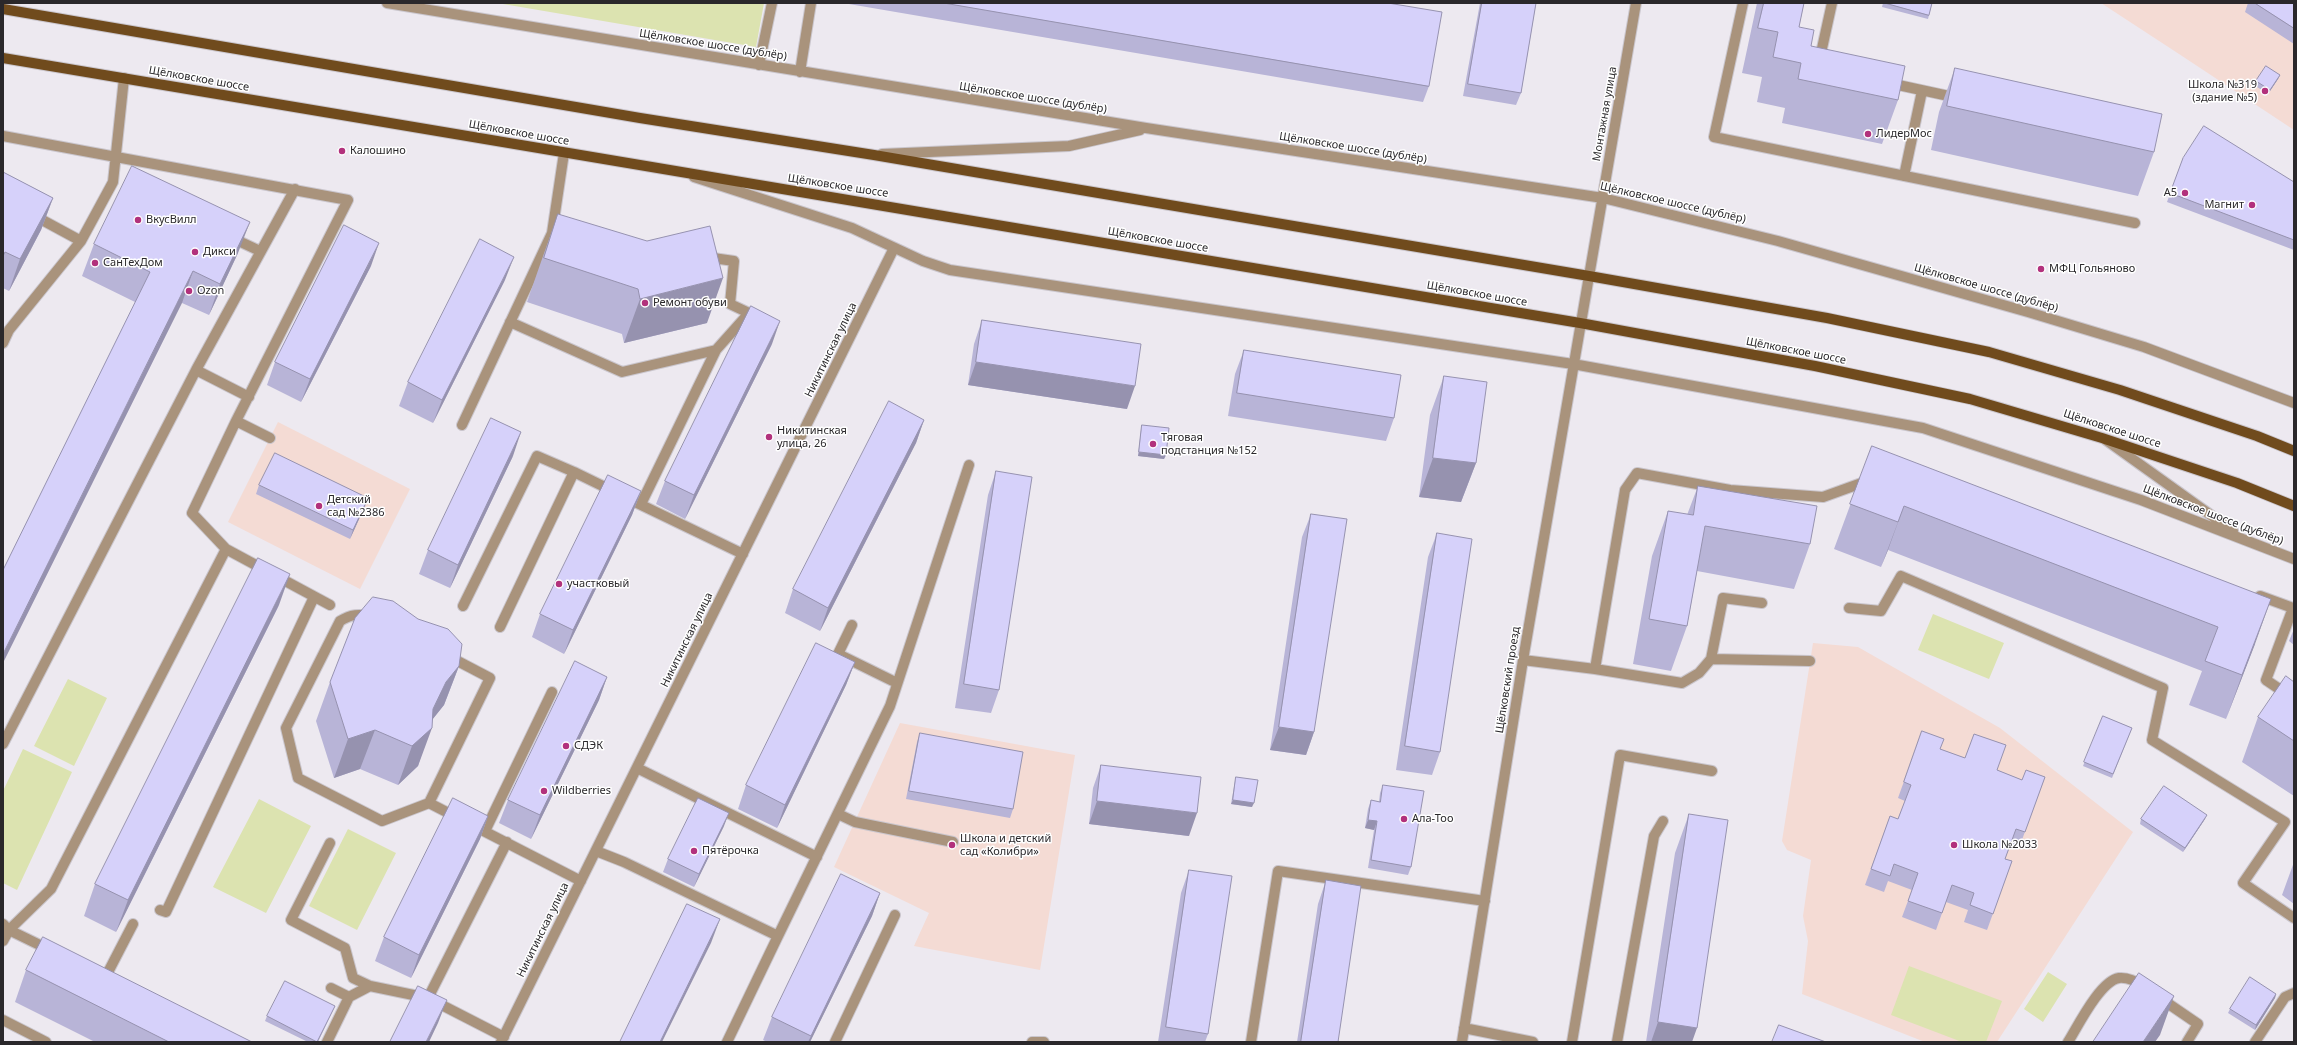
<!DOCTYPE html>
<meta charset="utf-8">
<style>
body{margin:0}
#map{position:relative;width:2297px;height:1045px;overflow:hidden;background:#ede9f0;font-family:"Noto Sans",sans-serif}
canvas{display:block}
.frame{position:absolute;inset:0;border:4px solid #2a282b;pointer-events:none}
</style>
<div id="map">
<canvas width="2297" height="1045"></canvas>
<div class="frame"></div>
</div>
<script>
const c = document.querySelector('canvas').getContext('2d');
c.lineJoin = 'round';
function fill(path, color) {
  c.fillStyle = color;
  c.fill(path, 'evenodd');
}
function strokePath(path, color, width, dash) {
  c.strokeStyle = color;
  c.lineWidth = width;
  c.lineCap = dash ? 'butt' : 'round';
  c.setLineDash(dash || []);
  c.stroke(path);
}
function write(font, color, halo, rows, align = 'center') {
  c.font = font + ' "Noto Sans",sans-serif';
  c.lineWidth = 3;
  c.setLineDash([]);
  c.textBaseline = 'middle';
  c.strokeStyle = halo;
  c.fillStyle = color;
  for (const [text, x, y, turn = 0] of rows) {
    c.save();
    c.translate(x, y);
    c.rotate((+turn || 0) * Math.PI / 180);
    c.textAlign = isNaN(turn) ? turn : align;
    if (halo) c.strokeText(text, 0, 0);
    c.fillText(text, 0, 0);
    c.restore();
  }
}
fill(new Path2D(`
 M 2101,3 L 2294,3 L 2294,130 L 2179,54 Z
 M 278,422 L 410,489 L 360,589 L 228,522 Z
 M 1813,643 L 1858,647 L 2000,728 L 2133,832 L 1997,1042 L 1925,1042 L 1802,994 L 1808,941 L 1803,916 L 1811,860 L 1787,850 L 1782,841 Z
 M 900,723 L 1075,755 L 1040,970 L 914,946 L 929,913 L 834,867 Z`), '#f4dbd4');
fill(new Path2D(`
 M 497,3 L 764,3 L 756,47 Z
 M 1933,614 L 2004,643 L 1989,679 L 1918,650 Z
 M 68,679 L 107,698 L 74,766 L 34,746 Z
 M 23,749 L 72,772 L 17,890 L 3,883 L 3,791 Z
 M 259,799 L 311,826 L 266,913 L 213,887 Z
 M 348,829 L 396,853 L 357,930 L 309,906 Z
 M 1909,966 L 2002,1001 L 1986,1042 L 1962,1042 L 1891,1015 Z
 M 2048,972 L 2067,984 L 2043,1022 L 2024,1009 Z`), '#dce3b0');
const minor = new Path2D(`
 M 387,3 L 1146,128 L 1603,198 L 1778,241 L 2028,312 L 2144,347 L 2294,403
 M 1743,3 L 1714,137 L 2135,223
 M 1819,62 L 1832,3
 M 759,65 L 772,3
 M 800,72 L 811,3
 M 1889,83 L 1958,98
 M 3,136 L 348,200 L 236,421
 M 882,154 L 1069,146 L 1140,130
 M 1904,176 L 1922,91
 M 694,177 L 852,228 L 923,261 L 950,270 L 1573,364 L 1923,428 L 2141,500 L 2294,559
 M 33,215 L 81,241
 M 230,237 L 260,251
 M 510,322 L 622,372 L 716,350
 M 3,343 L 9,330 L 81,241 L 113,182 L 124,78
 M 196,370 L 249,397
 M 462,425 L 552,233 L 564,153
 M 2106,440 L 2233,531
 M 635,502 L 743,554
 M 641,504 L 716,350 L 749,313 L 730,304 L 734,261 L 706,257
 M 226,549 L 192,513 L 236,421 L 270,438
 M 2260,596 L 2293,608 L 2266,680 L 2294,699
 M 463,606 L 537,456 L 574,472
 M 1849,608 L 1881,611 L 1901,576 L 2163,688 L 2152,740 L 2285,822 L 2243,883 L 2294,918
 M 371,616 C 359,614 351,614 340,621 L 286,728 L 298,778 L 382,821 L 429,803 L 581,881
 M 852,625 L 838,654 L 897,683
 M 500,627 L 574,472 L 615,492
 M 1711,659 L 1810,661
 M 1523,660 L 1595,669 L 1625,490 L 1637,473 L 1730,490 L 1823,497 L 1870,480
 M 1595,669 L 1682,683 L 1699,673 L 1711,659 L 1723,598 L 1762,603
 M 3,744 L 196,370 L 295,189
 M 637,768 L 817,857
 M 429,803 L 490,678 L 448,656
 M 838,814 L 855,822 L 953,842
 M 485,831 L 552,692
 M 330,843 L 291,920 L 345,948 L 353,978 L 370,986 L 428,998 L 504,1037
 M 596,851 L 624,862 L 778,936 L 727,1042
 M 160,910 L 166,912 L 314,597
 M 3,924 L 9,930 L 51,889 L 226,549 L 330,605
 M 778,936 L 890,706 L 969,465
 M 3,941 L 9,930 L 50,950
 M 105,978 L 133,924
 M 331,988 L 349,997
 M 428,998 L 507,842
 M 2160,998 L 2198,1024 L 2187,1042
 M 3,1020 L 46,1042
 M 1464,1028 L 1533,1042
 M 327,1042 L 349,997 L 370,986
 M 501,1042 L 894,248
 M 835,1042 L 895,915
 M 1032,1042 L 1044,1042
 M 1251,1042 L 1278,871 L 1485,901
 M 1462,1042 L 1523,660 L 1636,3
 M 1572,1042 L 1620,755 L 1712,771
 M 1617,1042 L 1654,836 L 1663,821
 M 2068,1042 C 2078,1026 2100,981 2119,978 C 2128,977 2139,983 2145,987
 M 2255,1042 L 2285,997 L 2294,993`);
const major = new Path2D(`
 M 3,9 L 640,118 L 874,155 L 1589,276 L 1827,318 L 1989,352 L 2120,390 L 2257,436 L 2294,451
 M 3,58 L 1580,323 L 1815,366 L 1970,399 L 2102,438 L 2237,483 L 2294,506`);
strokePath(minor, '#cac6cd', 12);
strokePath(major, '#cac6cd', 12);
strokePath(minor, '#a9937c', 10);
strokePath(major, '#704b1d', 10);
fill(new Path2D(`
 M 843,3 L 1388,3 L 1429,86 L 1423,102 Z
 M 1480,3 L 1536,3 L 1521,93 L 1516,105 L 1463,96 Z
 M 1757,3 L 1804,3 L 1799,27 L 1811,46 L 1898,100 L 1882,144 L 1782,123 L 1785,108 L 1757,102 L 1762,77 L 1742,73 Z
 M 1883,3 L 1932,3 L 1928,19 L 1882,7 Z
 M 2248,3 L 2294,3 L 2294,44 L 2245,12 Z
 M 1955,68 L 2154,152 L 2138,196 L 1931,150 L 1939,112 Z
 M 2280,75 L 2278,79 L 2268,94 L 2254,85 L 2256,81 Z
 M 2183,158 L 2294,182 L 2294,250 L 2167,202 Z
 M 3,172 L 53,198 L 41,230 L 9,291 L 3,288 Z
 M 558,214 L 707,323 L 624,343 L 622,334 L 527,302 L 542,259 Z
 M 94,244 L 238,253 L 209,315 L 182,303 L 135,302 L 82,276 Z
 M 371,266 L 301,402 L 267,385 L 275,362 Z
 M 505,280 L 433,423 L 399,406 L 408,382 Z
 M 982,320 L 1127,409 L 968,385 L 974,344 Z
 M 772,344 L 685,519 L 656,504 L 665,481 Z
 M 1244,350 L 1394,418 L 1386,441 L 1228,416 L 1235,374 Z
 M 1444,376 L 1476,463 L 1461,502 L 1419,497 L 1430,415 Z
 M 924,420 L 916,443 L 820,631 L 785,613 L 793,589 Z
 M 1142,425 L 1166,455 L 1164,459 L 1138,456 L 1141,430 Z
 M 1872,446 L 2255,644 L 2226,719 L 2189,705 L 2202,671 L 1888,550 L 1881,567 L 1834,549 Z
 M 513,456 L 450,588 L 419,574 L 428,550 Z
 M 996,471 L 999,690 L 991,713 L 955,708 L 988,495 Z
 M 259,485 L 368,498 L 365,506 L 350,539 L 256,494 Z
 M 1698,486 L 1810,544 L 1794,589 L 1697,571 L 1687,626 L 1671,671 L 1633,664 L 1652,556 L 1668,511 L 1687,515 Z
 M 641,491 L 632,515 L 564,654 L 532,637 L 540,614 Z
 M 1311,514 L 1314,732 L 1306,755 L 1270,750 L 1302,537 Z
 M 1437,533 L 1440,752 L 1432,775 L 1396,770 L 1428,557 Z
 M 279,605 L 116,932 L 84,916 L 95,884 Z
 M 2294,629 L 2294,645 L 2289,641 Z
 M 855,662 L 846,685 L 777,828 L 738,809 L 746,785 Z
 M 459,666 L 444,705 L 432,720 L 418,766 L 398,785 L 360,769 L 334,778 L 316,721 L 330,682 Z
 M 607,677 L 599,700 L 531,839 L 499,823 L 508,800 Z
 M 2294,682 L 2294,796 L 2242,762 L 2258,717 Z
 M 2103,716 L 2132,728 L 2112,778 L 2083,766 Z
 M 1922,731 L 1940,749 L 1997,770 L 2022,780 L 2045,777 L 2019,848 L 2010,845 L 2005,859 L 2012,861 L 1987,930 L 1964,922 L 1968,910 L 1946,902 L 1936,930 L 1902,917 L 1912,890 L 1888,881 L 1884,892 L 1865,885 L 1890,816 L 1898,819 L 1905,801 L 1898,798 Z
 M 920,733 L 1013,809 L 1010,818 L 906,799 L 917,742 Z
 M 1101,765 L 1189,836 L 1089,824 L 1093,788 Z
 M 1236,777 L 1252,807 L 1231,804 L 1235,781 Z
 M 1383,785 L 1411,867 L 1408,875 L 1368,868 L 1374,830 L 1365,828 L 1368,809 L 1371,800 L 1379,802 L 1380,793 Z
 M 1689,814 L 1692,1042 L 1646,1042 L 1675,853 Z
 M 488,816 L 480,839 L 411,978 L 375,961 L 384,937 Z
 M 2141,819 L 2205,819 L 2183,852 L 2140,824 Z
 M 724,826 L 694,887 L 663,872 L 668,859 Z
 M 2294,862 L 2294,904 L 2282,895 Z
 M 1189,870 L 1208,1034 L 1205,1042 L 1158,1042 L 1181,893 Z
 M 1326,880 L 1338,1042 L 1297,1042 L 1318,904 Z
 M 880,893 L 872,916 L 810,1042 L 767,1042 L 763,1040 L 772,1017 Z
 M 26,970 L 252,1042 L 95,1042 L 15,1002 Z
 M 2276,994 L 2275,998 L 2255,1030 L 2228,1013 L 2230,1009 Z
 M 335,1006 L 318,1042 L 308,1042 L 265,1021 L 267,1016 Z`), '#b8b4d7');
fill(new Path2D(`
 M 2280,75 L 2278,79 L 2268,94 L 2270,90 Z
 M 53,198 L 41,230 L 9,291 L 20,259 Z
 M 250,222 L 238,253 L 209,315 L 220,284 Z
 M 379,243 L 371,266 L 301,402 L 310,379 Z
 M 514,257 L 505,280 L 433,423 L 442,400 Z
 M 193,271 L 182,303 L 3,663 L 3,654 Z
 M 723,278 L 707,323 L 624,343 L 640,299 Z
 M 780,321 L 772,344 L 685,519 L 694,495 Z
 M 976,362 L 1135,386 L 1127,409 L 968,385 Z
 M 924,420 L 916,443 L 820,631 L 828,608 Z
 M 521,432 L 513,456 L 450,588 L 458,565 Z
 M 1139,452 L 1166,455 L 1164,459 L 1138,456 Z
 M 1433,458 L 1476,463 L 1461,502 L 1419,497 Z
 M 641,491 L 632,515 L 564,654 L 573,630 Z
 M 368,498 L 365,506 L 350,539 L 353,530 Z
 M 1904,506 L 1888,550 L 1881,567 L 1898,522 Z
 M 290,574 L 279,605 L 116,932 L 128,900 Z
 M 2271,599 L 2255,644 L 2226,719 L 2242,675 Z
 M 855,662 L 846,685 L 777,828 L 785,805 Z
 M 459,666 L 444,705 L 432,720 L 432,728 L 418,766 L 398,785 L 412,746 L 433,709 L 446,682 Z
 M 607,677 L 599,700 L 531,839 L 540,815 Z
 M 1279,727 L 1314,732 L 1306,755 L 1270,750 Z
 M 375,730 L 360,769 L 334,778 L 348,739 Z
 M 1233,800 L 1254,803 L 1252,807 L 1231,804 Z
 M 1097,801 L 1197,813 L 1189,836 L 1089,824 Z
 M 729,813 L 724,826 L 694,887 L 699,874 Z
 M 2207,815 L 2205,819 L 2183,852 L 2185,848 Z
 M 488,816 L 480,839 L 411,978 L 419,955 Z
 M 1368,820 L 1377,821 L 1374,830 L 1365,828 Z
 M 880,893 L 872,916 L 810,1042 L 808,1042 L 811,1036 Z
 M 720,919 L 711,943 L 662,1042 L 660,1042 Z
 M 2276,994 L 2275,998 L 2255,1030 L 2256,1025 Z
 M 2174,996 L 2160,1035 L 2155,1042 L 2143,1042 Z
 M 447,1000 L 438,1023 L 429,1042 L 426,1042 Z
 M 1658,1022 L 1697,1028 L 1692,1042 L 1651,1042 Z`), '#9692af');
const building = new Path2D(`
 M 944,3 L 1388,3 L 1442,12 L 1429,86 Z
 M 1482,3 L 1536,3 L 1521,93 L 1468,84 Z
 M 1764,3 L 1804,3 L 1799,27 L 1814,30 L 1811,46 L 1905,66 L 1898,100 L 1798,79 L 1801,63 L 1773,57 L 1778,32 L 1758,28 Z
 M 1885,3 L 1932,3 L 1929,15 Z
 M 2255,3 L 2294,3 L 2294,28 Z
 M 2266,66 L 2280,75 L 2270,90 L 2256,81 Z
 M 1955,68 L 2162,114 L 2154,152 L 1947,106 Z
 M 2204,126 L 2294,182 L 2294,240 L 2170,193 L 2183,158 Z
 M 132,166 L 250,222 L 220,284 L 193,271 L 3,654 L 3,570 L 150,272 L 94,244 Z
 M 3,172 L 53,198 L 20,259 L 5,252 L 3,256 Z
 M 558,214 L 647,241 L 710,226 L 723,278 L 640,299 L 638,289 L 544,258 Z
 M 344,225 L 379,243 L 310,379 L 275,362 Z
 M 480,239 L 514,257 L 442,400 L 408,382 Z
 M 751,306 L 780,321 L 694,495 L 665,481 Z
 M 982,320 L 1141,344 L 1135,386 L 976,362 Z
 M 1244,350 L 1401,375 L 1394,418 L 1237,393 Z
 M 1444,376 L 1487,382 L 1476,463 L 1433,458 Z
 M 889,401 L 924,420 L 828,608 L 793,589 Z
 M 491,418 L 521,432 L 458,565 L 428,550 Z
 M 1142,425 L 1169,428 L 1166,455 L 1139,452 Z
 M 1872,446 L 2271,599 L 2242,675 L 2205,661 L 2218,627 L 1904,506 L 1898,522 L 1850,504 Z
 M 275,453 L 368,498 L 353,530 L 259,485 Z
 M 996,471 L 1032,477 L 999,690 L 964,684 Z
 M 608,475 L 641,491 L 573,630 L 540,614 Z
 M 1698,486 L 1817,506 L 1810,544 L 1705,526 L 1687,626 L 1649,619 L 1668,511 L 1693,515 Z
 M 1311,514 L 1347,519 L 1314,732 L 1279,727 Z
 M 1437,533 L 1472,539 L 1440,752 L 1405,746 Z
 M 258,558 L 290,574 L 128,900 L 95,884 Z
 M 373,597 L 393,601 L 418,619 L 448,629 L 462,644 L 459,666 L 446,682 L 433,709 L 432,728 L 412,746 L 375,730 L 348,739 L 330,682 L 355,618 Z
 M 816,643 L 855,662 L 785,805 L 746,785 Z
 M 575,661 L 607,677 L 540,815 L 508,800 Z
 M 2286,676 L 2294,682 L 2294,741 L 2258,717 Z
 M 2103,716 L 2132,728 L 2113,774 L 2084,762 Z
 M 1922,731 L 1944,739 L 1940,749 L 1965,758 L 1974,734 L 2006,745 L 1997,770 L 2022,780 L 2026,770 L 2045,777 L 2025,832 L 2016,829 L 2005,859 L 2012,861 L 1993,914 L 1970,905 L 1974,893 L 1952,885 L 1942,913 L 1908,901 L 1918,873 L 1894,864 L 1890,876 L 1871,869 L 1890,816 L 1898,819 L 1911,785 L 1904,782 Z
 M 920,733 L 1023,752 L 1013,809 L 909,791 Z
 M 1101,765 L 1201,777 L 1197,813 L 1097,801 Z
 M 1236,777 L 1258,780 L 1254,803 L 1233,800 Z
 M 1383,785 L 1424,791 L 1411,867 L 1371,860 L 1377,821 L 1368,820 L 1371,800 L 1380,802 Z
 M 2164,786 L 2207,815 L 2185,848 L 2141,819 Z
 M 453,798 L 488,816 L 419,955 L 384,937 Z
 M 698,798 L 729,813 L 699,874 L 668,859 Z
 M 1689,814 L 1728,820 L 1697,1028 L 1658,1022 Z
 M 1189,870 L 1232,876 L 1208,1034 L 1166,1027 Z
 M 841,874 L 880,893 L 811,1036 L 772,1017 Z
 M 1326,880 L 1361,886 L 1338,1042 L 1301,1042 Z
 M 687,904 L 720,919 L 660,1042 L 620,1042 Z
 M 43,937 L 252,1042 L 169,1042 L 26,970 Z
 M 2139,973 L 2174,996 L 2143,1042 L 2093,1042 Z
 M 2250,977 L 2276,994 L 2256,1025 L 2230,1009 Z
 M 285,981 L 335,1006 L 317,1042 L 267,1016 Z
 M 418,986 L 447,1000 L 426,1042 L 390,1042 Z
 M 1779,1025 L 1826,1042 L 1772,1042 Z`);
fill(building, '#d6d1fa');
strokePath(building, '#9692af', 1);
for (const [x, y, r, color] of [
 [2265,91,4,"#b2317c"],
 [1868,134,4,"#b2317c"],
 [342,151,4,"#b2317c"],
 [2185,193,4,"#b2317c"],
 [2252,205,4,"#b2317c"],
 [138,220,4,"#b2317c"],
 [195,252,4,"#b2317c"],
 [95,263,4,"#b2317c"],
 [2041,269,4,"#b2317c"],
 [189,291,4,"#b2317c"],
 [645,303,4,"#b2317c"],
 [769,437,4,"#b2317c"],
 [1153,444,4,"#b2317c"],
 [319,506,4,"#b2317c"],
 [559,584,4,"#b2317c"],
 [566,746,4,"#b2317c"],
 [544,791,4,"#b2317c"],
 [1404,819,4,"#b2317c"],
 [952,845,4,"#b2317c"],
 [1954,845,4,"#b2317c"],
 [694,851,4,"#b2317c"]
]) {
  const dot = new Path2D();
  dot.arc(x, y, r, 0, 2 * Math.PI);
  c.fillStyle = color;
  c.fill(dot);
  strokePath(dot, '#fff', 1.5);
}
write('11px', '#2a282b', '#fff', [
 ["Щёлковское шоссе (дублёр)",713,45,9],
 ["Щёлковское шоссе",199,79,10],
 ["Щёлковское шоссе (дублёр)",1033,98,9],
 ["Монтажная улица",1605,114,-80],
 ["Щёлковское шоссе",519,133,10],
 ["Щёлковское шоссе (дублёр)",1353,148,9],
 ["Щёлковское шоссе",838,186,9],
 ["Щёлковское шоссе (дублёр)",1673,203,13],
 ["Щёлковское шоссе",1158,240,10],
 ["Щёлковское шоссе (дублёр)",1986,288,16],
 ["Щёлковское шоссе",1477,294,10],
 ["Никитинская улица",831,350,-64],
 ["Щёлковское шоссе",1796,351,11],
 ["Щёлковское шоссе",2112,429,18],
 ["Щёлковское шоссе (дублёр)",2213,515,21],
 ["Никитинская улица",687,640,-64],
 ["Щёлковский проезд",1508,680,-81],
 ["Никитинская улица",543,930,-64]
]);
write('11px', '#2a282b', '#fff', [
 ["Школа №319",2257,85,"right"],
 ["(здание №5)",2257,98,"right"],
 ["ЛидерМос",1876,134],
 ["Калошино",350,151],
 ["А5",2177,193,"right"],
 ["Магнит",2244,205,"right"],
 ["ВкусВилл",146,220],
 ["Дикси",203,252],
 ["СанТехДом",103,263],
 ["МФЦ Гольяново",2049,269],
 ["Ozon",197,291],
 ["Ремонт обуви",653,303],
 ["Никитинская",777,431],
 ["улица, 26",777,444],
 ["Тяговая",1161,438],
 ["подстанция №152",1161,451],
 ["Детский",327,500],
 ["сад №2386",327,513],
 ["участковый",567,584],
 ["СДЭК",574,746],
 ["Wildberries",552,791],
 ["Ала-Тоо",1412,819],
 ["Школа и детский",960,839],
 ["сад «Колибри»",960,852],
 ["Школа №2033",1962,845],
 ["Пятёрочка",702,851]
], 'left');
</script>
